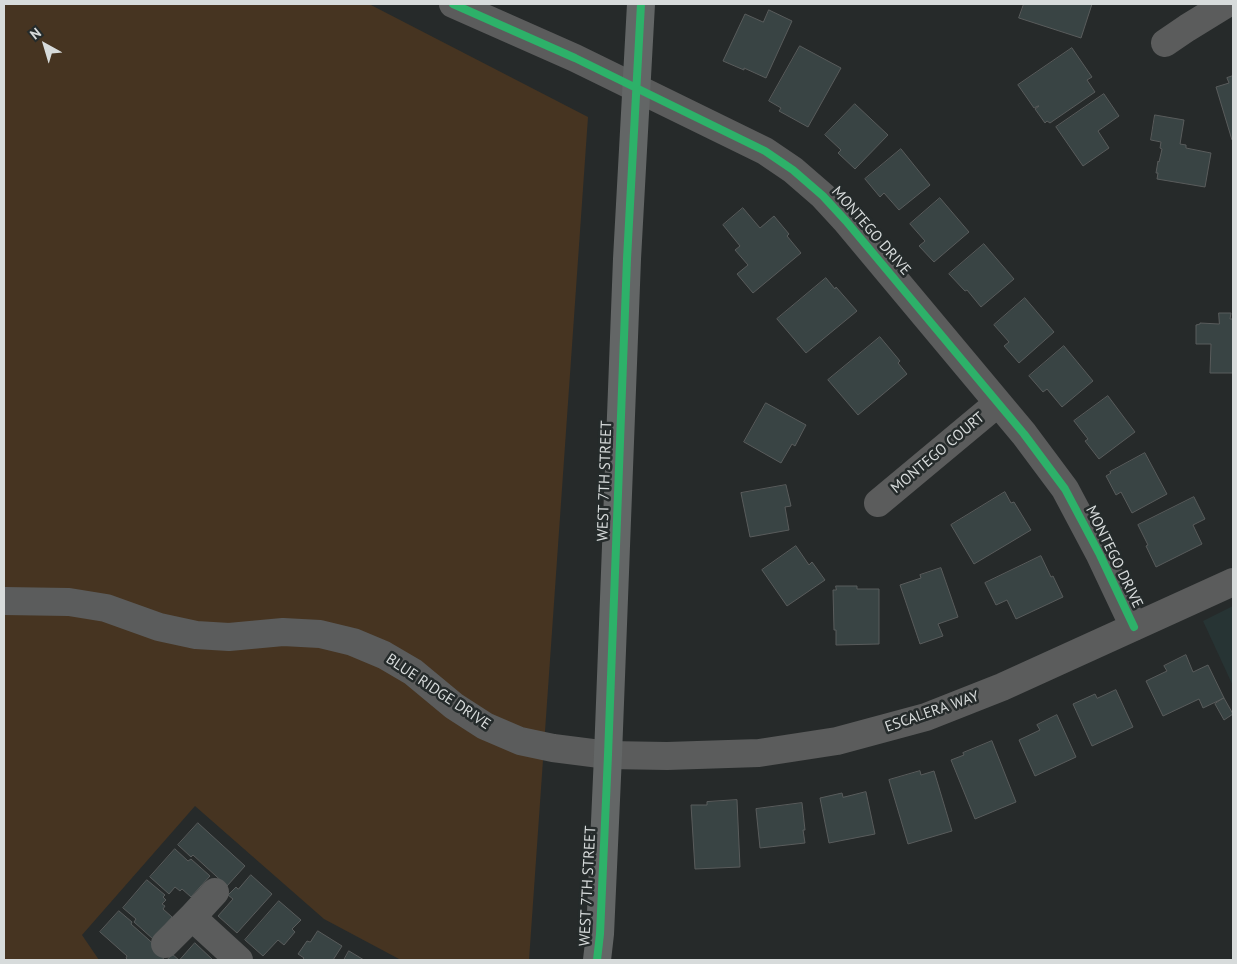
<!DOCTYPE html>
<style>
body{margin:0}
#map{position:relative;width:1237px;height:964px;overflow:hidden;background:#262a2a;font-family:"PT Sans",sans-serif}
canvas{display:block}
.frame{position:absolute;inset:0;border:5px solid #d7dbdb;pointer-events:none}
.north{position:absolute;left:20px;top:20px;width:50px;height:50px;-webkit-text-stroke:4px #252b2b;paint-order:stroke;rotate:321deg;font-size:14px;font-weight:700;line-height:20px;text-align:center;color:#d7dbdb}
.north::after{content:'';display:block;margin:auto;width:18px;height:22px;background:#d7dbdb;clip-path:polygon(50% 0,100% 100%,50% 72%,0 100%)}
</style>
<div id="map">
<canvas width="1237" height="964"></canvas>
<div class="frame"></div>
<div class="north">N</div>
</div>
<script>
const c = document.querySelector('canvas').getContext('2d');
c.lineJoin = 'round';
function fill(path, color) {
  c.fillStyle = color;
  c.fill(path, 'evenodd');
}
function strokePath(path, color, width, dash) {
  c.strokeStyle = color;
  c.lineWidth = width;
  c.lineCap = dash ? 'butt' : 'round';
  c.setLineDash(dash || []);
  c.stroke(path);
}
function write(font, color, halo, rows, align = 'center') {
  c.font = font + ' "PT Sans",sans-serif';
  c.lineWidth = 5;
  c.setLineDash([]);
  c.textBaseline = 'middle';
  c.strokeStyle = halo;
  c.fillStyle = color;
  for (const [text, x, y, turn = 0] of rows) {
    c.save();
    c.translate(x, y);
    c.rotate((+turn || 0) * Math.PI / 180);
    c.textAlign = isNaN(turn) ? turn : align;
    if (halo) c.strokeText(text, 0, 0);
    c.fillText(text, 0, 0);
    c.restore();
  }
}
fill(new Path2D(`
 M 1233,606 L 1233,686 L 1203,621 Z`), '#273434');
fill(new Path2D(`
 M 4,4 L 369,4 L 588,117 L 529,960 L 401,960 L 324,919 L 195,806 L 82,935 L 99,960 L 4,960 Z`), '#463421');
const building = new Path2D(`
 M 1024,4 L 1092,4 L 1081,38 L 1019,18 Z
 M 769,10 L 792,21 L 766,78 L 744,68 L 744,70 L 723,61 L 745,14 L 763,22 Z
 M 800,46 L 841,68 L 808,127 L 779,111 L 781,108 L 769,101 Z
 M 1072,48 L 1092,77 L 1087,80 L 1095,92 L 1050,123 L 1047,121 L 1045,123 L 1035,109 L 1039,106 L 1038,106 L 1034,108 L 1018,85 Z
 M 1233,76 L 1233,140 L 1232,140 L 1216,87 L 1229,83 L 1227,78 Z
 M 1104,94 L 1119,116 L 1098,131 L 1109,148 L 1083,166 L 1056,127 Z
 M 855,104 L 888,135 L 855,169 L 838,153 L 841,150 L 825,135 Z
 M 1155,115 L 1184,120 L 1180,144 L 1186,145 L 1186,148 L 1211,153 L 1205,187 L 1157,179 L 1158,173 L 1156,173 L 1158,161 L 1159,162 L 1162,149 L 1160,148 L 1161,142 L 1151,140 Z
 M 901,149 L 930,185 L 899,210 L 884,193 L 880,197 L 865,179 Z
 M 940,198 L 969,232 L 934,262 L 919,246 L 925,241 L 910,224 Z
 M 743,208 L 760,228 L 774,216 L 789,234 L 787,236 L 801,253 L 753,293 L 737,274 L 748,265 L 735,250 L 740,246 L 723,225 Z
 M 984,244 L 1014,279 L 981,307 L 967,290 L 965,291 L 949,274 Z
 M 826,278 L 835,289 L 836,287 L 857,311 L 806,353 L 777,319 Z
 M 1025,298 L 1054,332 L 1019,363 L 1004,346 L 1009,342 L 994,325 Z
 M 1219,313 L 1231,313 L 1230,319 L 1233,319 L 1233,373 L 1210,373 L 1211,344 L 1196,344 L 1196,325 L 1200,324 L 1200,323 L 1219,324 Z
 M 880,337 L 900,361 L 898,363 L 907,374 L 858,415 L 828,380 Z
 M 1064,346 L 1093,381 L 1062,407 L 1047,389 L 1043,392 L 1029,376 Z
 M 1108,396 L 1135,432 L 1099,459 L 1085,441 L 1088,439 L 1074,421 Z
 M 766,403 L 806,425 L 795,446 L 792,444 L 781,463 L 744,442 Z
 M 1145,453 L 1167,494 L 1132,513 L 1121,492 L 1116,495 L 1106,476 L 1111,473 L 1110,472 Z
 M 786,485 L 791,506 L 785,507 L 789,530 L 750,537 L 741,493 Z
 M 1005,492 L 1011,503 L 1014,502 L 1031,530 L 974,564 L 951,525 Z
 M 1194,497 L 1205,519 L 1193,525 L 1202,544 L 1156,567 L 1146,546 L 1148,545 L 1138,525 Z
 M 796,546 L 809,565 L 812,562 L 825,580 L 787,606 L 762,570 Z
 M 1041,556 L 1051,577 L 1053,576 L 1063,597 L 1016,619 L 1007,600 L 996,605 L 985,583 Z
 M 941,568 L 958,617 L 938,624 L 943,636 L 920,644 L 900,585 L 921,578 L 920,575 Z
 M 836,586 L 857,586 L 857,589 L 879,589 L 879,644 L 836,645 L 836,630 L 834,630 L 833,590 L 836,590 Z
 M 1186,655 L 1193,672 L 1208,665 L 1224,698 L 1203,708 L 1199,699 L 1163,716 L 1146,681 L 1167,671 L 1164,666 Z
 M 1116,690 L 1133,727 L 1092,746 L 1073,704 L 1095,694 L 1097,698 Z
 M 1224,698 L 1233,714 L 1224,720 L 1215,704 Z
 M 1057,715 L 1076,757 L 1035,776 L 1019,740 L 1040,730 L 1037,725 Z
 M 992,741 L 1016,802 L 975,819 L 951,760 L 964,755 L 963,753 Z
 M 920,771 L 921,775 L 934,771 L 952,831 L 908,844 L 889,780 Z
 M 866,792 L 875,834 L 829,843 L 820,798 L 842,793 L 843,797 Z
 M 737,800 L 740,867 L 695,869 L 691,805 L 707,805 L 707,802 Z
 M 802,803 L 805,830 L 803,830 L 805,843 L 760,848 L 756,809 Z
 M 198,823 L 245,866 L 227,886 L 193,855 L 191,857 L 178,845 Z
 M 175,849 L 188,861 L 191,859 L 210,876 L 191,897 L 182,889 L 180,891 L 175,887 L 169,894 L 150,877 Z
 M 251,875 L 272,894 L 237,933 L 218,916 L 233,899 L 228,895 L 236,887 L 238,889 Z
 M 147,880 L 165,895 L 163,897 L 166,900 L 162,904 L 165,906 L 163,909 L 172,917 L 153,939 L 134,922 L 136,919 L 123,908 Z
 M 279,901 L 301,920 L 292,929 L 295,932 L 284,945 L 278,940 L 263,956 L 245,940 Z
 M 119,911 L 132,922 L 131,924 L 166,955 L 162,960 L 128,960 L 126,958 L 127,956 L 100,932 Z
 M 318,931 L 342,946 L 333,960 L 302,960 L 304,958 L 298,954 L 307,941 L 310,942 Z
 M 195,943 L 213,960 L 167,960 L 172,954 L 179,960 Z
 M 349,951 L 364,960 L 344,960 Z`);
fill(building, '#394444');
strokePath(building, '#595c5c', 1);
strokePath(new Path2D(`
 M 453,4 L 575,58 L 765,151 L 793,170 L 823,196 L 846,221 L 1024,434 L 1065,489 L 1100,555 L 1134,627
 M 1165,43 L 1187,28 L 1226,4
 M 878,503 L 998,403
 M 4,601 L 69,602 L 106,608 L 159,627 L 196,635 L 229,637 L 283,632 L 320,634 L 353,642 L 384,655 L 413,672 L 454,706 L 485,726 L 520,741 L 553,748 L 608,755 L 667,756 L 759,753 L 837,741 L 926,717 L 1002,687 L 1233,582
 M 192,917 L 239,960
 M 165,944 L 192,917 L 215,892`), '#5b5c5c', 28);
strokePath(new Path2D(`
 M 597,960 L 600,934 L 608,755 L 627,259 L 641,4`), '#636666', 28);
strokePath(new Path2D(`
 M 453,4 L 575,58 L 765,151 L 793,170 L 823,196 L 846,221 L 1024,434 L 1065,489 L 1100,555 L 1134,627
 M 597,960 L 600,934 L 608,755 L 627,259 L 641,4`), '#2db169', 8);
write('15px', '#d7dbdb', '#252b2b', [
 ["MONTEGO DRIVE",871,231,49],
 ["MONTEGO COURT",938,453,-40],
 ["WEST 7TH STREET",605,481,-88],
 ["MONTEGO DRIVE",1114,557,64],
 ["BLUE RIDGE DRIVE",438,692,34],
 ["ESCALERA WAY",932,712,-19],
 ["WEST 7TH STREET",588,886,-87]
]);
</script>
